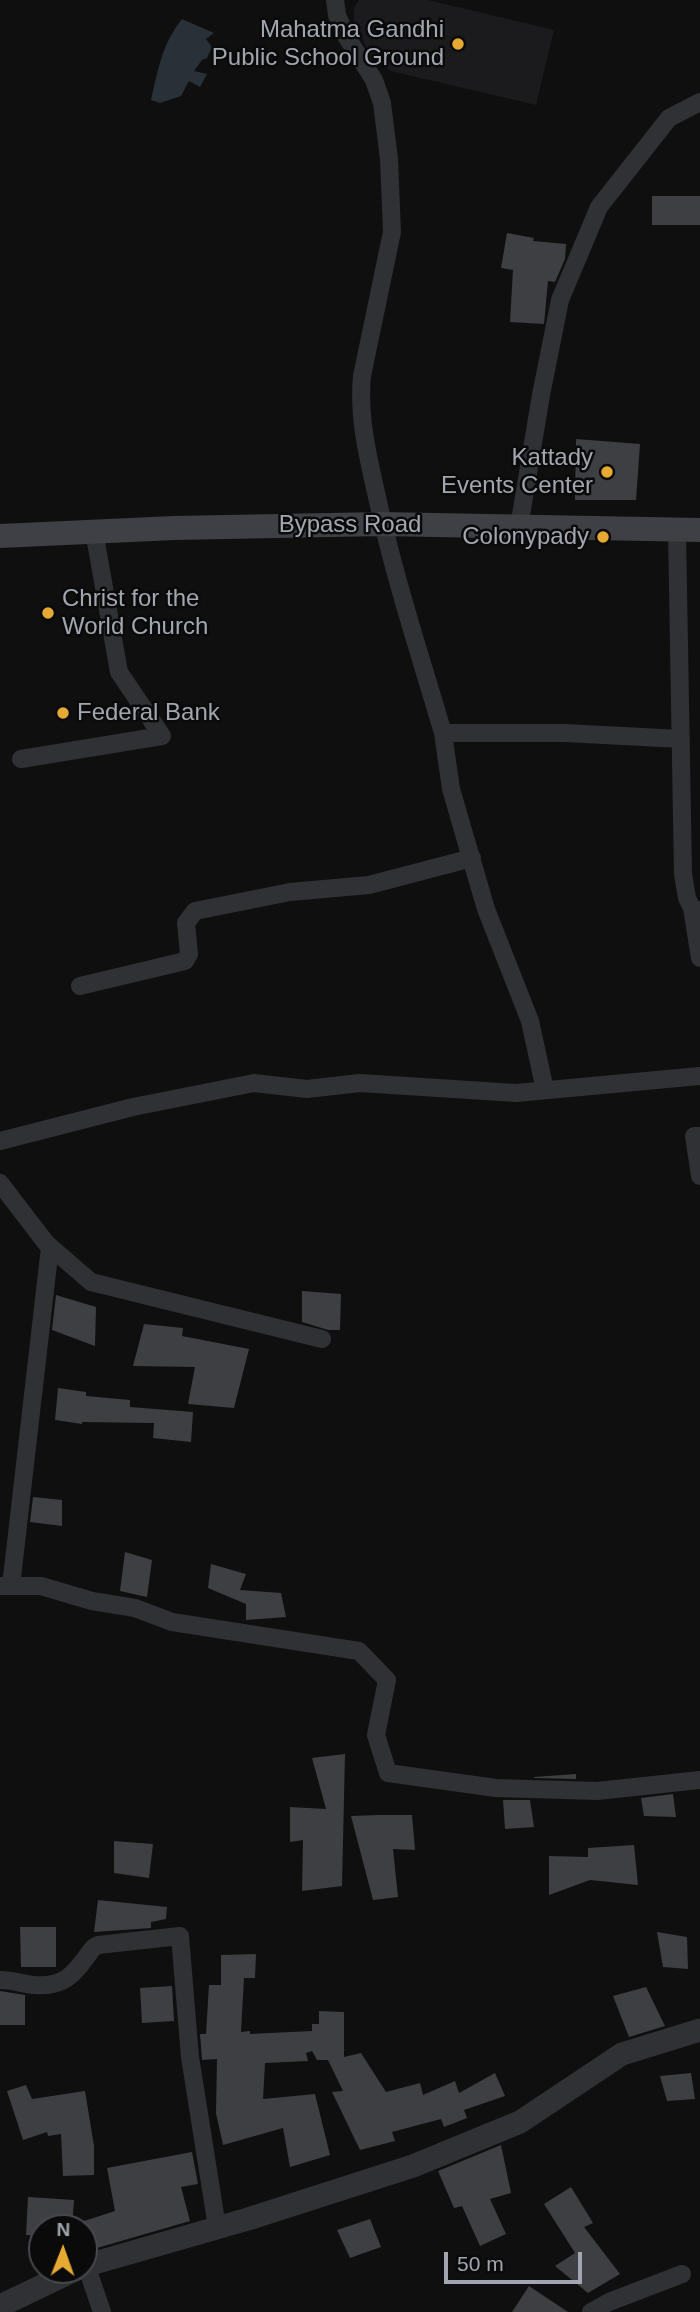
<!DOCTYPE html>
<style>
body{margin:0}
#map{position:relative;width:700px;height:2312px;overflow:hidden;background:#0f0f10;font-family:Helvetica,sans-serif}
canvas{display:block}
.north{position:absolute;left:28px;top:2214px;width:70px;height:70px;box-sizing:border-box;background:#0a0a0b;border:2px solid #46484d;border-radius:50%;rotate:1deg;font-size:19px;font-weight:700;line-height:28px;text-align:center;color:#a1a6b0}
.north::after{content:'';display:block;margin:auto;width:24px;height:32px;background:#e6a931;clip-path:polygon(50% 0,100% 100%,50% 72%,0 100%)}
.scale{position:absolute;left:444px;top:2252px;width:138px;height:32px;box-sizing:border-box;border:4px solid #a1a6b0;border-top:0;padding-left:9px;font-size:21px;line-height:24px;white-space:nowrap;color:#a1a6b0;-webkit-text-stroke:5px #0a0a0b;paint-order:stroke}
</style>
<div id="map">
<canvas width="700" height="2312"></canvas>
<div class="north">N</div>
<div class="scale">50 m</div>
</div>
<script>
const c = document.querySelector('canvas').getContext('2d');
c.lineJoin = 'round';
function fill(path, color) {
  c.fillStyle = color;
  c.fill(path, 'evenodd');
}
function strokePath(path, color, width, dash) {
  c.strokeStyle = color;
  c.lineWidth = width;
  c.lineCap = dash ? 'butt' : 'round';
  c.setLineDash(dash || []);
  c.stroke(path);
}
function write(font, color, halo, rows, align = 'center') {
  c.font = font + ' Helvetica,sans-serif';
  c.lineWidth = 5;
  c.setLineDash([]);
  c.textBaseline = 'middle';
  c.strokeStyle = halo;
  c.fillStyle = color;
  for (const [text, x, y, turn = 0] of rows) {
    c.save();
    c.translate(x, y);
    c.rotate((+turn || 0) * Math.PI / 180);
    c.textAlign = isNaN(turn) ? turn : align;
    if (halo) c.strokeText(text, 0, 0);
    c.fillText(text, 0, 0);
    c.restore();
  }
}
fill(new Path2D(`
 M 359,0 L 428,0 L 554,30 L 536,105 L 391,71 L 372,59 L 354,22 L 354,8 Z`), '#1b1b1d');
fill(new Path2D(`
 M 182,19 L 214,33 L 206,39 L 212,47 L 207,58 L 202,60 L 194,71 L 207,74 L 200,87 L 189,81 L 181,96 L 160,103 L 151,100 C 158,70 162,44 182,19 Z`), '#293138');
fill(new Path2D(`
 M 652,196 L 700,196 L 700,225 L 652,225 Z
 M 507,233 L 534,238 L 533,241 L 566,244 L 565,259 L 555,282 L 548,281 L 544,324 L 510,322 L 513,270 L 501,268 Z
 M 576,439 L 640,444 L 636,500 L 575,500 Z
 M 302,1291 L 341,1294 L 340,1330 L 328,1330 L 302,1322 Z
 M 56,1295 L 96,1307 L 95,1346 L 52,1330 Z
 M 144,1324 L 183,1328 L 182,1336 L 249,1349 L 234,1408 L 188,1404 L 195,1367 L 133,1366 Z
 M 58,1388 L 86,1392 L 86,1396 L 130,1400 L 130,1407 L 193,1412 L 191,1442 L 153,1438 L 154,1423 L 82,1422 L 82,1424 L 55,1420 Z
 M 33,1497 L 62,1500 L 62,1526 L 30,1522 Z
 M 125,1552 L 152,1560 L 147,1597 L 120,1591 Z
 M 211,1564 L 246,1574 L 240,1590 L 281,1593 L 286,1617 L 246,1620 L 246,1604 L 208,1588 Z
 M 345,1754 L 342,1886 L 302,1891 L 303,1840 L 290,1842 L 290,1807 L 326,1809 L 312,1758 Z
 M 576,1774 L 576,1779 L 534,1778 L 534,1777 Z
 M 673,1794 L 676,1817 L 644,1816 L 641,1798 Z
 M 503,1800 L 530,1800 L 534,1827 L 505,1829 Z
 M 379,1815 L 412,1815 L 415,1850 L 393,1849 L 398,1897 L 373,1900 L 351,1816 Z
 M 114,1841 L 153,1844 L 149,1878 L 114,1873 Z
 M 634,1845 L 638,1885 L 590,1880 L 549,1895 L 549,1856 L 588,1857 L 588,1848 Z
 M 98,1900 L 167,1907 L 166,1919 L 151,1922 L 151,1928 L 94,1932 Z
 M 20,1927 L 56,1927 L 56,1967 L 21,1967 Z
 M 657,1932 L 687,1937 L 688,1969 L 663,1967 Z
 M 256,1954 L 255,1978 L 244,1978 L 241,2032 L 250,2031 L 250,2034 L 312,2031 L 312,2024 L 319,2024 L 319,2011 L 344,2012 L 344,2057 L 361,2053 L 386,2092 L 420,2083 L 423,2095 L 455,2081 L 459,2093 L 495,2073 L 505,2096 L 464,2110 L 467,2118 L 444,2127 L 441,2119 L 392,2132 L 395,2141 L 360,2150 L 332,2092 L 343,2091 L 328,2060 L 317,2060 L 312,2051 L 306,2053 L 308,2061 L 265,2063 L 263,2099 L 315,2094 L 330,2155 L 290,2167 L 283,2128 L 223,2145 L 216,2113 L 217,2059 L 202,2060 L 200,2034 L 206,2034 L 209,1985 L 221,1985 L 221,1955 Z
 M 172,1986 L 174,2021 L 142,2023 L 140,1988 Z
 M 646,1987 L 665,2026 L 629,2037 L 613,1996 Z
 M 0,1991 L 25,1995 L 25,2025 L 0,2025 Z
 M 691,2073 L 695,2099 L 667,2101 L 660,2076 Z
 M 26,2085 L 32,2099 L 85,2091 L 94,2146 L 94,2175 L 63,2176 L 61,2134 L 48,2136 L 47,2132 L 23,2140 L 7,2091 Z
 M 501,2145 L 511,2193 L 490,2199 L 506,2234 L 480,2246 L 462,2206 L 454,2208 L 438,2171 Z
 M 192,2152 L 198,2184 L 181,2187 L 190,2221 L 90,2250 L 81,2222 L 115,2211 L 107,2168 Z
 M 571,2187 L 593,2223 L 584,2227 L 620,2274 L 588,2293 L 555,2266 L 575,2253 L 544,2204 Z
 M 28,2197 L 74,2200 L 72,2228 L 42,2228 L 42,2236 L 26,2235 Z
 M 370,2219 L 381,2247 L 350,2258 L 337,2230 Z
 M 529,2286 L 568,2312 L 512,2312 Z`), '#3e3f43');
strokePath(new Path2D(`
 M 335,0 L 337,15 L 346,36 L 374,80 L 382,103 L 389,159 L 392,232 L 362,376 C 358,417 368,457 377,497 C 394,576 420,655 443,733
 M 519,527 L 541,395 L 560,300 L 599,207 L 669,118 L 700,102
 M 677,530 L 683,874 L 687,898 L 692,908 L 700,911
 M 21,759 L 162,736 L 119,672 L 94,531
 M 692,908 L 700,958
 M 80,986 L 185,961 L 189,954 L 186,923 L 195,911 L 290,892 L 369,885 L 472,858
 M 545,1090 L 530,1021 L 486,909 L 467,844 L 451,789 L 443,733 L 565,733 L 681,739
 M 700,1136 L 694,1136 L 700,1176
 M 0,1141 L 133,1107 L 254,1083 L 307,1089 L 360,1083 L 516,1093 L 700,1076
 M 0,1183 L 46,1243 L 91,1282 L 322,1339
 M 0,1586 L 41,1586 L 92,1601 L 135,1608 L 172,1622 L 359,1651 L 387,1680 L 376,1735 L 388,1773 L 496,1788 L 597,1791 L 700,1780
 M 11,1586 L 50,1247
 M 0,1980 C 13,1980 22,1984 34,1985 C 67,1988 76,1971 93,1948 L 98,1945 L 180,1936 L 190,2057 L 217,2227
 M 86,2265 L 102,2312
 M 591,2312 L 609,2302 L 682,2274`), '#303135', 18);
strokePath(new Path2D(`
 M 84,2266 L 248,2219 L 413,2166 L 520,2122 L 622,2054 L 700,2030
 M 0,2306 L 75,2270`), '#303135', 23);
strokePath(new Path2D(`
 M 0,536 L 174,528 L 382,524 L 700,530`), '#3e4045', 24);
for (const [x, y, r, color] of [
 [458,44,7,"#e6a931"],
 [607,472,7,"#e6a931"],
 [603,537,7,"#e6a931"],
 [48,613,7,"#e6a931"],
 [63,713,7,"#e6a931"]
]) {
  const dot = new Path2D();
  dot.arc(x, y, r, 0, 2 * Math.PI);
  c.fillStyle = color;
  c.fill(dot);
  strokePath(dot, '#0a0a0b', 2.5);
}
write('24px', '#a1a6b0', '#0a0a0b', [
 ["Mahatma Gandhi",444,30],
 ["Public School Ground",444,58],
 ["Kattady",593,458],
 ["Events Center",593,486],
 ["Colonypady",589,537],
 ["Christ for the",62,599,"left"],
 ["World Church",62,627,"left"],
 ["Federal Bank",77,713,"left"]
], 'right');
write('24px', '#a1a6b0', '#0a0a0b', [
 ["Bypass Road",350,525]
]);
</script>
